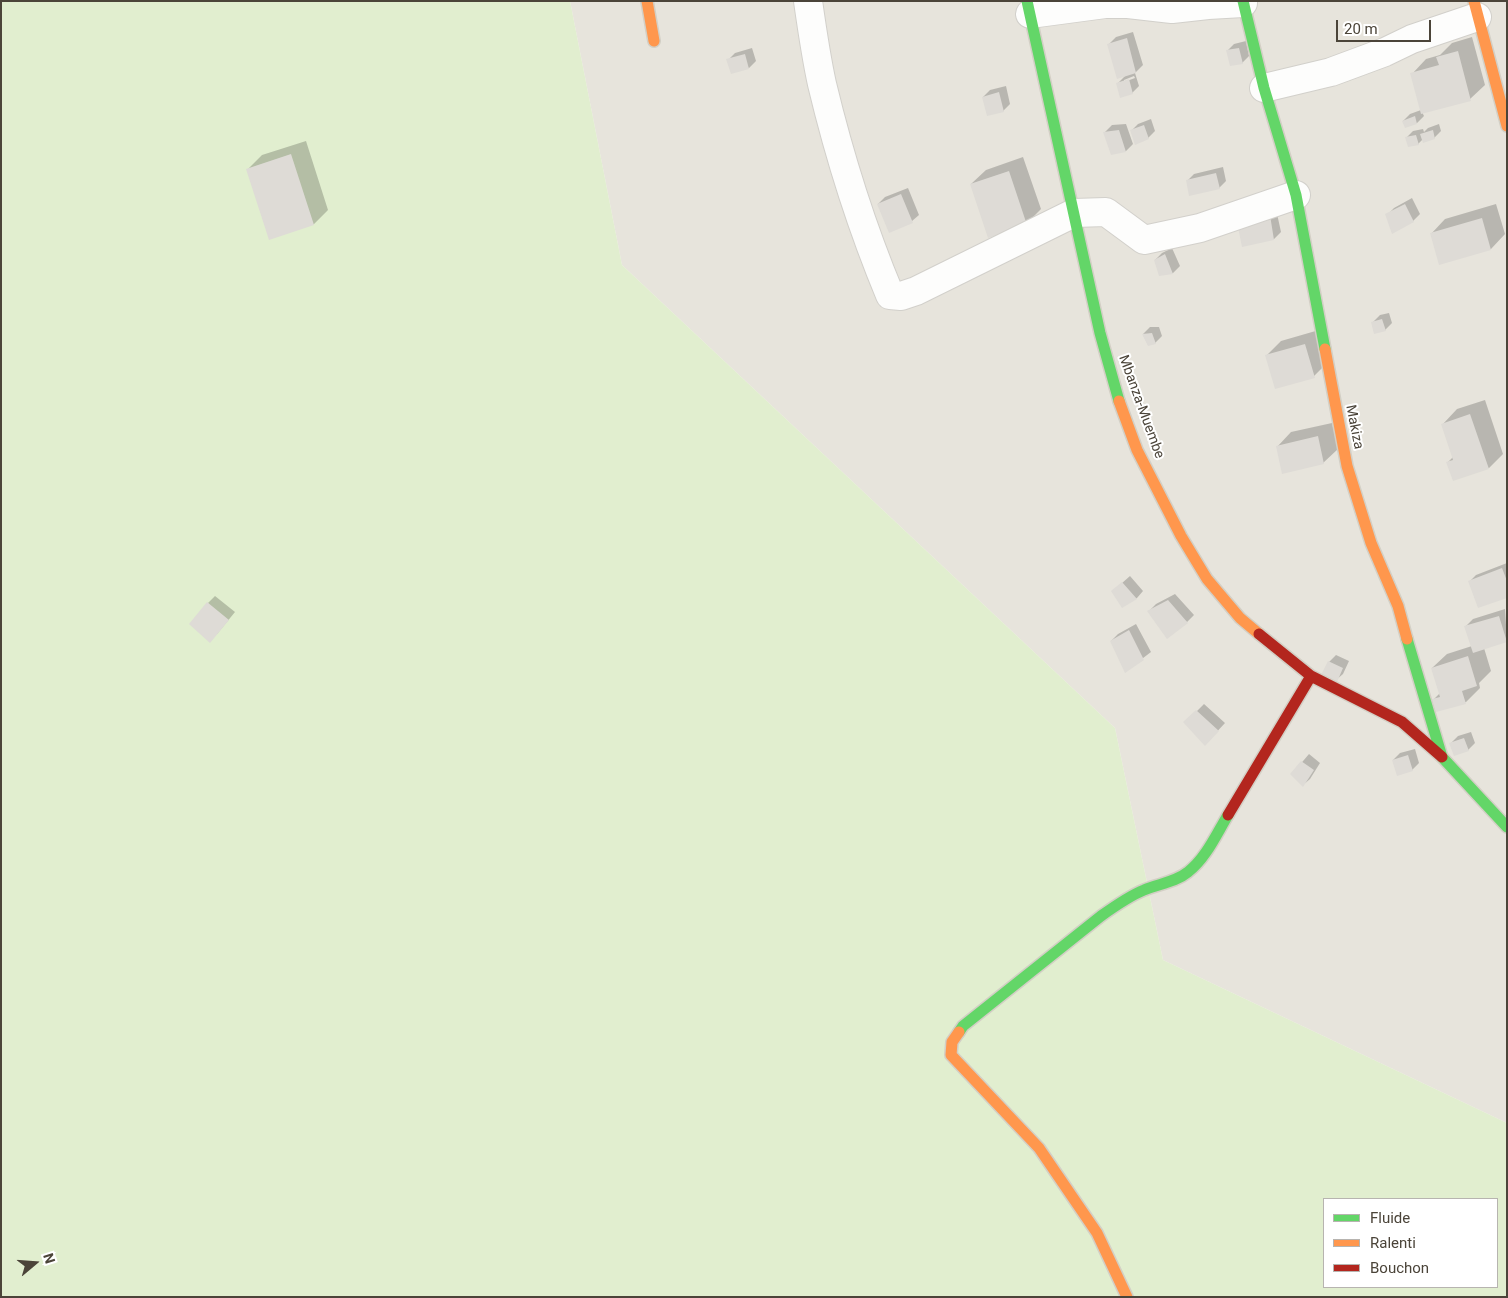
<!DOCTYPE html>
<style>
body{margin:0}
#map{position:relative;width:1508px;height:1298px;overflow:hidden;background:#f4f2ee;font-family:Roboto,sans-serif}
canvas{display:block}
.frame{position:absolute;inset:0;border:2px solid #4b4439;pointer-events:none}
.legend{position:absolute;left:1323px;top:1198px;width:175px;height:90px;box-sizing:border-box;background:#fff;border:1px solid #b7b4b0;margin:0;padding:6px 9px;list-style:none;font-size:15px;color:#4b4439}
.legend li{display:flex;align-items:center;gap:10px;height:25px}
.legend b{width:25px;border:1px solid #b7b4b0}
.north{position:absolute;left:10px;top:1238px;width:50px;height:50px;-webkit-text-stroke:4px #fff;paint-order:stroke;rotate:72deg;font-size:14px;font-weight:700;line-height:20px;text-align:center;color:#4b4439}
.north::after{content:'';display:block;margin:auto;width:18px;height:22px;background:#4b4439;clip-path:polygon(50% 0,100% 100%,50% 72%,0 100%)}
.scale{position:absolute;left:1336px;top:20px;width:95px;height:22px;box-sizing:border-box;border:2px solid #4b4439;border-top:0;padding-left:6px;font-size:15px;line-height:18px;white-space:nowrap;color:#4b4439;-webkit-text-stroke:4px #fff;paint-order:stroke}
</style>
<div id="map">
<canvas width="1508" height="1298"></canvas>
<div class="frame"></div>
<ul class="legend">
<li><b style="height:6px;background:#63d668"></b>Fluide</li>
<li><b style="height:6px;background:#ff974d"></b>Ralenti</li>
<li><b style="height:6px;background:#b3261e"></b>Bouchon</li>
</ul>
<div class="north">N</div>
<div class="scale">20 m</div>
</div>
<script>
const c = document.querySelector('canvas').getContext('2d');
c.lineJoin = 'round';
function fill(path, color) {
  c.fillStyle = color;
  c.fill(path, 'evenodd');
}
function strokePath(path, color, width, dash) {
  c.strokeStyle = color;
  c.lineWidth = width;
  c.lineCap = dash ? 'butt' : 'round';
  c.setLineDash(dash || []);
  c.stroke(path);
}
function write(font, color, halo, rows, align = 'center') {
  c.font = font + ' Roboto,sans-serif';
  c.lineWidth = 4;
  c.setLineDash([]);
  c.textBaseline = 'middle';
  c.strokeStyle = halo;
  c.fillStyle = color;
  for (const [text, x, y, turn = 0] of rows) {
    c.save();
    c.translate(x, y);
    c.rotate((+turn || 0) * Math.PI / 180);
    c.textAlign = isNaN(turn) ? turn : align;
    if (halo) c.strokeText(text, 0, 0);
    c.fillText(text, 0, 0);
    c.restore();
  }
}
fill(new Path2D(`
 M 570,1 L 1507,1 L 1507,1123 L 1163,960 L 1115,728 L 622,265 Z`), '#e7e4dc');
fill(new Path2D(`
 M 1,1 L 570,1 L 622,265 L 1115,728 L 1163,960 L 1507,1123 L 1507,1297 L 1,1297 ZM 1324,1199 L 1497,1199 L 1497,1287 L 1324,1287 Z`), '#e1eecf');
fill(new Path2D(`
 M 1133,32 L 1143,65 L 1135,73 L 1139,86 L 1132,93 L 1117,84 L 1126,75 L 1109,44 L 1116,37 ZM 1134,76 L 1135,78 L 1124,82 L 1124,80 Z
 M 1472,37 L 1485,85 L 1470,99 L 1422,112 L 1424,116 L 1417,123 L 1403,121 L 1410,114 L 1421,110 L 1412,74 L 1426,59 L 1440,55 L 1452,43 Z
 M 1246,41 L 1249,56 L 1242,63 L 1227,51 L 1234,44 Z
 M 752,48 L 756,61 L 749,68 L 728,60 L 735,53 Z
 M 1006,86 L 1010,104 L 1003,111 L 983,97 L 990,90 Z
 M 1151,119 L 1155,131 L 1148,138 L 1131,131 L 1138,124 Z
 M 1126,124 L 1133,144 L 1126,151 L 1112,153 L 1105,132 L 1112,125 Z
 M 1439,124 L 1441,131 L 1434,138 L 1423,139 L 1418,144 L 1406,138 L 1413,131 L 1423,129 L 1424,132 L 1428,128 Z
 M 306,141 L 328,210 L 314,224 L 270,238 L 248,169 L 262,155 Z
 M 1023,157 L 1041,209 L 1026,224 L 971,184 L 986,170 Z
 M 1223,167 L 1226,181 L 1219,188 L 1187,181 L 1194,174 Z
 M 908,188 L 919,215 L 912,221 L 878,204 L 885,197 Z
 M 1412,198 L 1420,214 L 1413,221 L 1393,232 L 1387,215 L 1394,208 Z
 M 1496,204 L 1505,234 L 1491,249 L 1440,263 L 1431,234 L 1445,219 Z
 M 1276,209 L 1281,232 L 1274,239 L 1243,245 Z
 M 1172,248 L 1180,266 L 1173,273 L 1160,275 L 1155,260 L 1162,253 Z
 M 1389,313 L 1392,323 L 1385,330 L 1373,322 L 1380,315 Z
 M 1150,327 L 1159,327 L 1162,336 L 1155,343 L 1143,334 Z
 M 1319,330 L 1328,362 L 1314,376 L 1267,355 L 1281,341 Z
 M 1485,400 L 1503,454 L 1489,468 L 1448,462 L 1453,457 L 1443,424 L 1457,409 Z
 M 1332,423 L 1338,449 L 1323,463 L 1277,447 L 1291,432 Z
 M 1507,563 L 1507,596 L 1469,582 L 1476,575 Z
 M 1130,576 L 1143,591 L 1137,598 L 1123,606 L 1113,591 Z
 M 1175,594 L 1194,615 L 1187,622 L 1149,611 L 1156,604 Z
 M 215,596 L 235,612 L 217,634 L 208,603 Z
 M 1505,609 L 1507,640 L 1484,648 L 1491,671 L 1479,683 L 1480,688 L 1466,702 L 1437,711 L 1433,700 L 1440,693 L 1432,668 L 1447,654 L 1472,646 L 1466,626 L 1473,619 Z
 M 1136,624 L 1151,652 L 1126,671 L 1111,641 L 1118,634 Z
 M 1336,655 L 1349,661 L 1343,674 L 1336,680 L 1329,662 Z
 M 1204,704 L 1225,723 L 1212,737 L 1192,716 Z
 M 1471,732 L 1475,743 L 1468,750 L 1451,743 L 1458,736 Z
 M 1415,749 L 1419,763 L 1412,770 L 1393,760 L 1400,753 Z
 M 1309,754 L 1320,763 L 1310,779 L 1303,785 L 1292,774 Z`), '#0003');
fill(new Path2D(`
 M 1127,38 L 1136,73 L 1117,79 L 1107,44 Z
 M 1239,48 L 1243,64 L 1230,66 L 1226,50 Z
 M 1458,51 L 1471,101 L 1421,114 L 1410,73 L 1439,65 L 1436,57 Z
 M 745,54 L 749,69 L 731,74 L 726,59 Z
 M 1129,79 L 1133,94 L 1120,98 L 1116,83 Z
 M 999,92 L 1004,112 L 987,116 L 982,97 Z
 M 1415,116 L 1417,124 L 1405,128 L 1402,121 Z
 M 1144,125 L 1149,139 L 1135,145 L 1130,130 Z
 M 1119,130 L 1126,152 L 1111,155 L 1103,132 Z
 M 1433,130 L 1435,139 L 1423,143 L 1420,134 Z
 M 1416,135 L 1419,145 L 1408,147 L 1405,137 Z
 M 291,154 L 314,225 L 269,240 L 246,169 Z
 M 1009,171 L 1027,225 L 988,238 L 970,184 Z
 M 1216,173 L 1220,189 L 1189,196 L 1186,180 Z
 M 901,194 L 913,223 L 889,233 L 877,204 Z
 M 1405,204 L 1414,222 L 1392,234 L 1385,214 Z
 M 1270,215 L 1274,240 L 1242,247 L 1237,222 Z
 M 1482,218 L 1491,250 L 1439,265 L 1430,233 Z
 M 1165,254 L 1173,274 L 1159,276 L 1154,260 Z
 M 1382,319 L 1386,331 L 1374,334 L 1371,322 Z
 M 1152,333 L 1156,344 L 1148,346 L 1142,334 Z
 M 1305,344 L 1315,378 L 1275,389 L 1265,355 Z
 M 1470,414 L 1489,469 L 1453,481 L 1446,462 L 1453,460 L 1441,424 Z
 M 1318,436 L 1324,464 L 1282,474 L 1276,446 Z
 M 1502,568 L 1507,581 L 1507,598 L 1478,608 L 1468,581 Z
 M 1122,582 L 1137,599 L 1122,608 L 1111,591 Z
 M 1168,600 L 1188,623 L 1167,639 L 1147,611 Z
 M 207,602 L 229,620 L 210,643 L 189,624 Z
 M 1499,616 L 1507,642 L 1473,653 L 1464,626 Z
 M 1129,630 L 1144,660 L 1125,673 L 1110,641 Z
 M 1468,656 L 1477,686 L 1462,691 L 1466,704 L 1436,712 L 1432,699 L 1440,697 L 1431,668 Z
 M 1328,661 L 1343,668 L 1337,682 L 1321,675 Z
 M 1196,710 L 1219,731 L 1205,746 L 1183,722 Z
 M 1464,738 L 1469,751 L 1454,756 L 1449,743 Z
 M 1408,755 L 1413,771 L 1397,776 L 1392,760 Z
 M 1301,761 L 1314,770 L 1303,787 L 1290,774 Z`), '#dedbd6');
const street = new Path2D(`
 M 808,1 C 812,29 816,57 822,84 C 839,155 862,228 890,295 L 901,296 L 916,291 L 1074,213 L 1106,212 L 1144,240 L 1200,228 L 1296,195
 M 1030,14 L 1105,4 L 1128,4 L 1172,9 L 1208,5 L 1243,3
 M 1264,88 L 1331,72 L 1385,52 L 1412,39 L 1477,17`);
const fast = new Path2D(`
 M 1027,1 L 1100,333 L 1119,401
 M 1243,1 L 1264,88 L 1296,195 L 1325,349
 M 1407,639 L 1442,757 L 1507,827
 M 959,1032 L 963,1026 L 1101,916 C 1115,906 1129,896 1144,890 C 1158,884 1176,882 1188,872 C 1206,858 1216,835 1228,815`);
const slow = new Path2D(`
 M 647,1 L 654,41
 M 1474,1 L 1507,126
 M 1325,349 L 1347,466 L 1371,543 L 1398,606 L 1407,639
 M 1119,401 L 1137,450 L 1181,536 L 1207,579 L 1240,618 L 1259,634
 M 959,1032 L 952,1042 L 951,1055 L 1039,1148 L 1097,1233 L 1127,1297`);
const jam = new Path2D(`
 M 1259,634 L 1311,676 L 1402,722 L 1442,757
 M 1228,815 L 1311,676`);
strokePath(street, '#d2d0cb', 30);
strokePath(fast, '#d3cfc5', 14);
strokePath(slow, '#d3cfc5', 14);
strokePath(jam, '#d3cfc5', 14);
strokePath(street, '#fdfdfc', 28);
strokePath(fast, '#63d668', 11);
strokePath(slow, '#ff974d', 11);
strokePath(jam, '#b3261e', 11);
write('14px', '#4b4439', '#fff', [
 ["Mbanza-Muembe",1141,407,70],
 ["Makiza",1354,427,79]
]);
</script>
